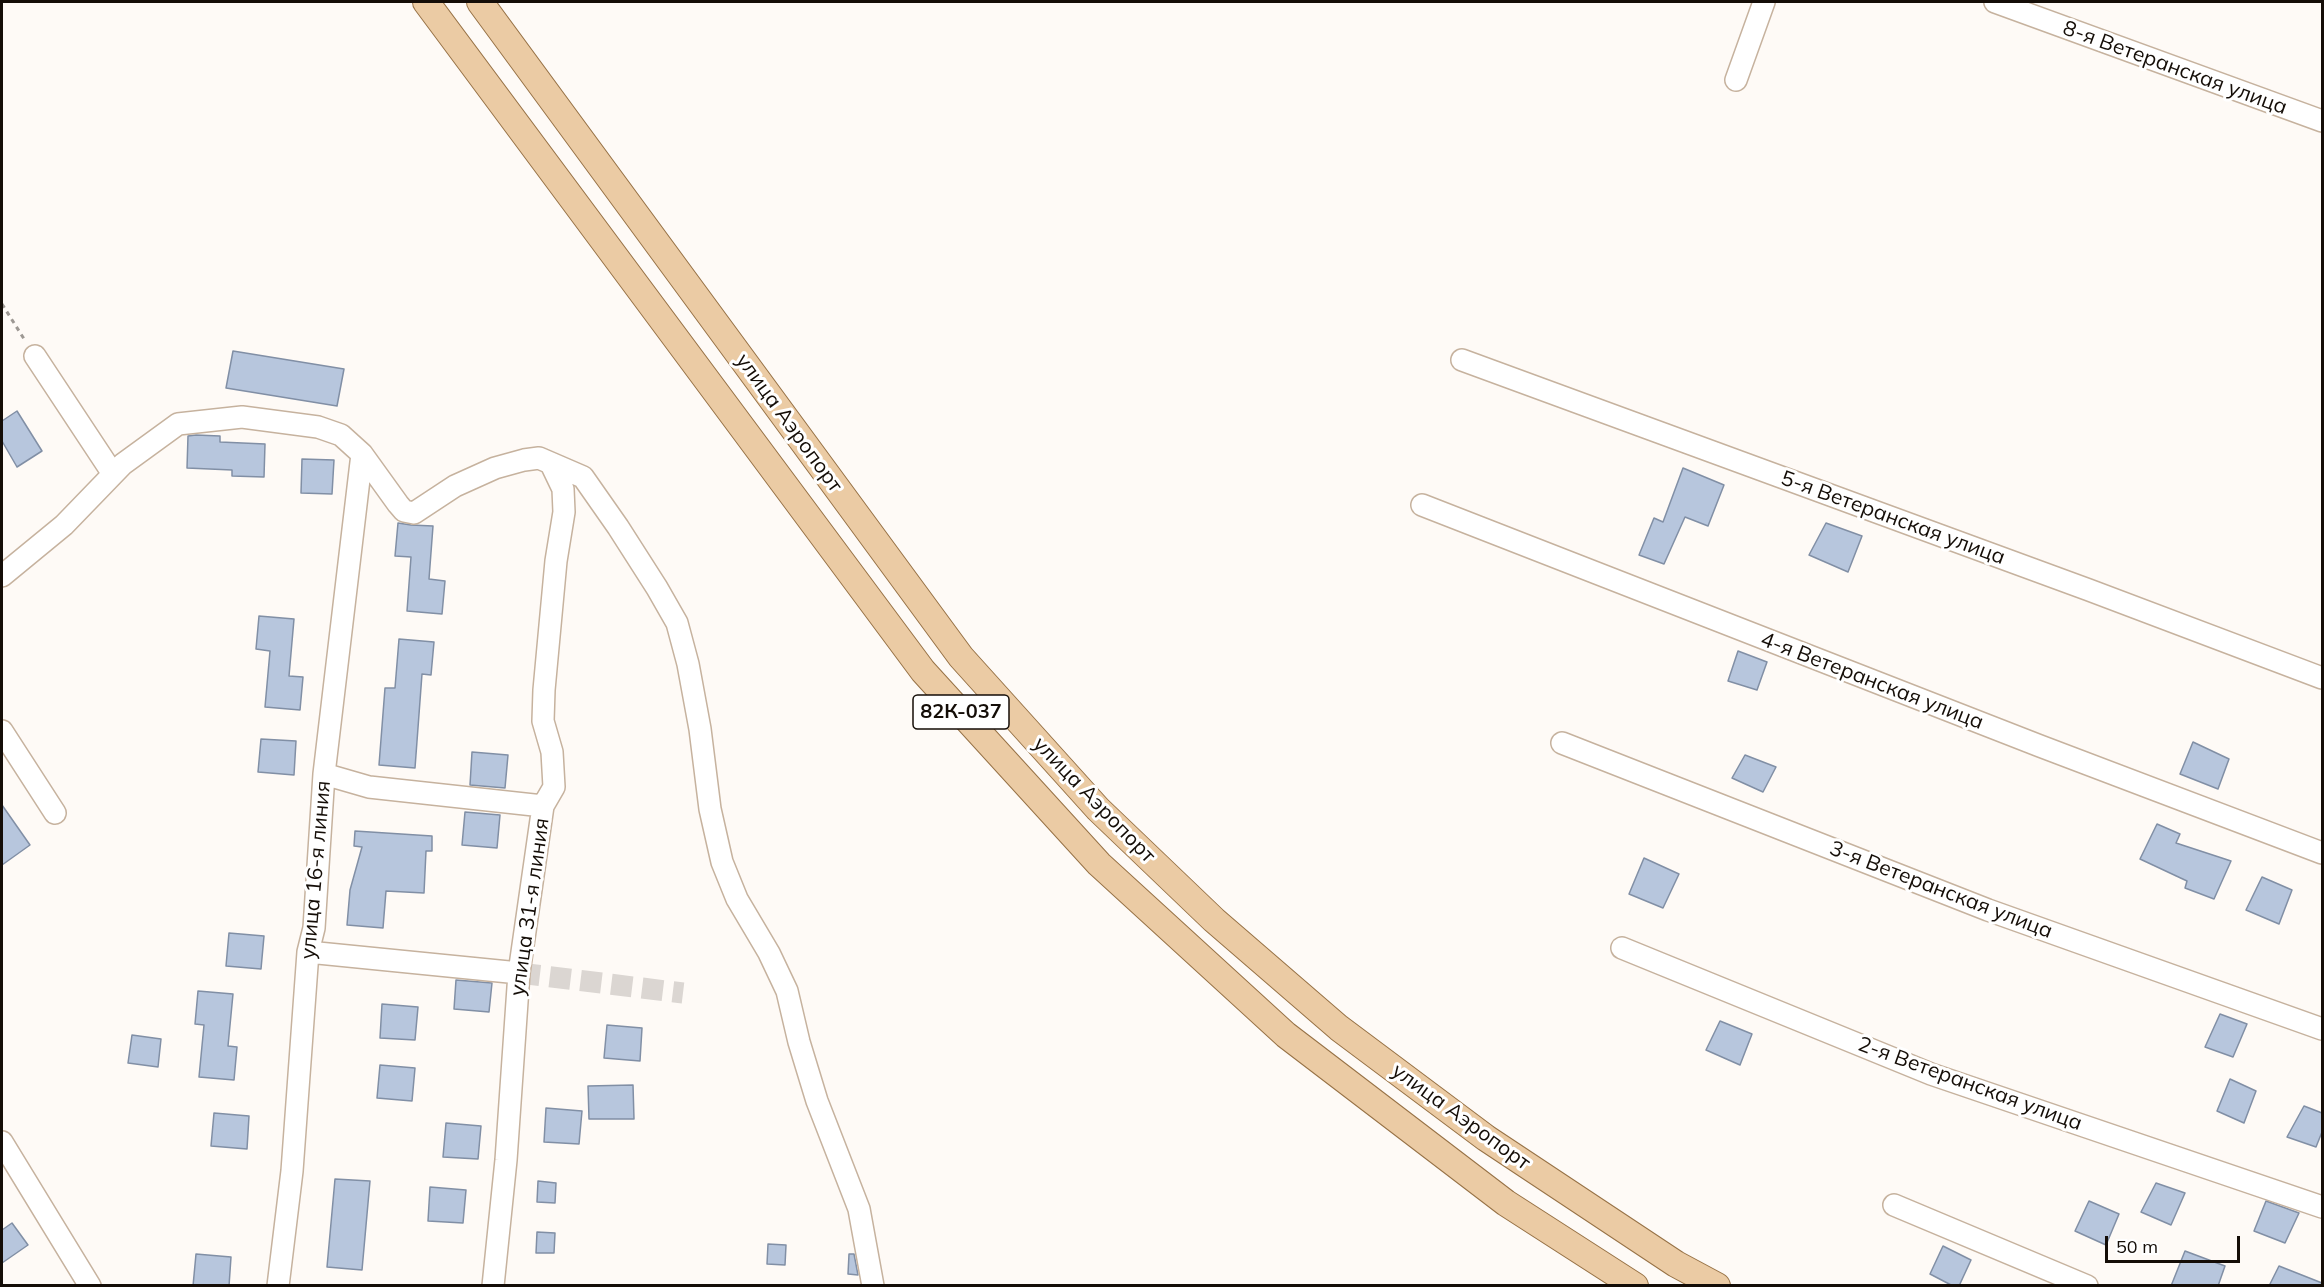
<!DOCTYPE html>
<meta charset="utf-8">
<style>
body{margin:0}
#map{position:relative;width:2324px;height:1287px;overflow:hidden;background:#fefaf6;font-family:Mulish,sans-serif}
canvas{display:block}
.frame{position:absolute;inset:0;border:3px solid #140d07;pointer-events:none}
.scale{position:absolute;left:2105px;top:1236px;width:135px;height:27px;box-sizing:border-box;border:3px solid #140d07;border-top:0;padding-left:8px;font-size:18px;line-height:21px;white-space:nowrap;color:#140d07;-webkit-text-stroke:4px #fff;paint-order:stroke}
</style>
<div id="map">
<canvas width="2324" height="1287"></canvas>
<div class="frame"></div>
<div class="scale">50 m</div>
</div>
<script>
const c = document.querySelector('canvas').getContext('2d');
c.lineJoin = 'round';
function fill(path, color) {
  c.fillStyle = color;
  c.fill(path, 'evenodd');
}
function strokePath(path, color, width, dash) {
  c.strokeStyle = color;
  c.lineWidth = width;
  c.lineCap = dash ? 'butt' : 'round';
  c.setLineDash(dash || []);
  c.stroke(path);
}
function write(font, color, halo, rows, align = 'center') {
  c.font = font + ' Mulish,sans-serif';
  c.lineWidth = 6;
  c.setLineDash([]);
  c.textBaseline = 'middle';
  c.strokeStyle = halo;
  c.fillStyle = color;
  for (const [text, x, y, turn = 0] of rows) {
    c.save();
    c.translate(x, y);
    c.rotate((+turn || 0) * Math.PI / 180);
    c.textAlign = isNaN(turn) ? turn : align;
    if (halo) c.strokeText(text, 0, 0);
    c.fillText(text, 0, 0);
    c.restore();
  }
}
const building = new Path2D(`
 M 233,351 L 344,369 L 337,406 L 226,388 Z
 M 17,411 L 42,451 L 17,467 L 2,441 L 2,421 Z
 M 196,435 L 220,436 L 220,442 L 265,444 L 264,477 L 232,476 L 232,470 L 187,468 L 188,436 Z
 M 302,459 L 334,460 L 332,494 L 301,493 Z
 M 1683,468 L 1724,485 L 1708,526 L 1685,517 L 1664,564 L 1639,555 L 1654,518 L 1663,522 Z
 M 398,523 L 411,525 L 433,526 L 429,579 L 445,581 L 442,614 L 407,611 L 411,557 L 395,556 Z
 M 1826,523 L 1862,536 L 1848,572 L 1809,555 Z
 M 259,616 L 294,619 L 289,676 L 303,677 L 300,710 L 265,707 L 270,651 L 256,649 Z
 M 399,639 L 434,642 L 431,675 L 422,674 L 415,768 L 379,765 L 385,688 L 395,688 Z
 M 1738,651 L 1767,662 L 1757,690 L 1728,681 Z
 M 261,739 L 296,741 L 294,775 L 258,772 Z
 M 2193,742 L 2229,759 L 2218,789 L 2180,774 Z
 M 472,752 L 508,755 L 505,788 L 470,785 Z
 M 1745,755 L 1776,767 L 1763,792 L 1732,778 Z
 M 2,805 L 30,845 L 2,865 Z
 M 465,812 L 500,815 L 497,848 L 462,845 Z
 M 2157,824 L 2180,834 L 2176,843 L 2231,861 L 2214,899 L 2185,888 L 2187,881 L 2140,859 Z
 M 355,831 L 432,836 L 432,851 L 426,851 L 424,893 L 386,891 L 383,928 L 347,925 L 350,890 L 362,847 L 354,846 Z
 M 1644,858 L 1679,874 L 1663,908 L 1629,894 Z
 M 2262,877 L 2292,890 L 2279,924 L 2246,910 Z
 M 229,933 L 264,936 L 261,969 L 226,966 Z
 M 456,980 L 492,983 L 489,1012 L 454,1009 Z
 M 198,991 L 233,994 L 228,1046 L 237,1047 L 234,1080 L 199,1077 L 204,1025 L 195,1024 Z
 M 382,1004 L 418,1007 L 415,1040 L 380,1038 Z
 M 2220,1014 L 2247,1024 L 2233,1057 L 2205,1047 Z
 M 1720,1021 L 1752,1034 L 1740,1065 L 1706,1050 Z
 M 607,1025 L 642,1028 L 640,1061 L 604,1058 Z
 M 132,1035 L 161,1039 L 158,1067 L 128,1063 Z
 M 380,1065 L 415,1068 L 412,1101 L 377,1098 Z
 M 2230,1079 L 2256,1091 L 2244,1123 L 2217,1111 Z
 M 633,1085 L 634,1119 L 589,1119 L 588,1086 Z
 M 2304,1106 L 2322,1113 L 2322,1132 L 2316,1147 L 2287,1137 Z
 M 546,1108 L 582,1111 L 579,1144 L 544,1142 Z
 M 214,1113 L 249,1116 L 247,1149 L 211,1146 Z
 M 446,1123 L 481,1126 L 478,1159 L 443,1157 Z
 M 335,1179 L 370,1181 L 362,1270 L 327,1267 Z
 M 538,1181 L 556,1183 L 555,1203 L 537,1202 Z
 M 2156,1183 L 2185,1193 L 2171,1225 L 2141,1212 Z
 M 430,1187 L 466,1190 L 463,1223 L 428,1221 Z
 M 2089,1201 L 2119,1214 L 2106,1245 L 2075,1231 Z
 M 2266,1201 L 2299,1213 L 2285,1243 L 2254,1231 Z
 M 12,1223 L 28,1245 L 2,1263 L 2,1230 Z
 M 537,1232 L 555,1233 L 554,1253 L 536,1253 Z
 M 768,1244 L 786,1245 L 785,1265 L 767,1264 Z
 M 1943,1246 L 1971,1260 L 1959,1286 L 1953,1286 L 1930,1274 Z
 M 2185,1251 L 2225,1266 L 2218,1286 L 2171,1286 Z
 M 196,1254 L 231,1257 L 229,1286 L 193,1286 Z
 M 849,1254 L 854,1254 L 858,1275 L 848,1274 Z
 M 2279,1266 L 2322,1283 L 2322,1286 L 2269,1286 Z`);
fill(building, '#b7c6dd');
strokePath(building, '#818fa5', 1.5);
strokePath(new Path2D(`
 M 519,973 L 683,993`), '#dbd6d2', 21, [21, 10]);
const minor = new Path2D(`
 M 1995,2 L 2322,121
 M 1736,80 L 1764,2
 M 35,356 L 113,474
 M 1462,360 L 2089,590 L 2322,678
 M 1422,505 L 2040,746 L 2322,853
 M 2,576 L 64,525 L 123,464 L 178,424 L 242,417 L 318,427 L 341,435 L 362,454 L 398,504 L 404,511 L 414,513 L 455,486 L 495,468 L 524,460 L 539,458 L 583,477 L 618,527 L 657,588 L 677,623 L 688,664 L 700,729 L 710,809 L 722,862 L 737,899 L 769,953 L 787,991 L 799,1042 L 817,1101 L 859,1209 L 873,1286
 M 2,731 L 55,813
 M 1562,743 L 1988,910 L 2322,1029
 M 324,774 L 369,787 L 543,806
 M 1622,948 L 1931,1074 L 2322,1207
 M 308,952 L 519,973
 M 2,1142 L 90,1286
 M 1894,1205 L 2087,1286
 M 278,1286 L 292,1171 L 308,952 L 314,928 L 324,774 L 362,454
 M 493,1286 L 506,1160 L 519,973 L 543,806 L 554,787 L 552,752 L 543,721 L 544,690 L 556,561 L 564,512 L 563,489 L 551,464`);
const major = new Path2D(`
 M 426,2 L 923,671 L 1099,864 L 1286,1035 L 1506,1203 L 1635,1286
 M 480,2 L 961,657 L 1098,809 L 1214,920 L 1339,1028 L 1486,1138 L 1676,1264 L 1717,1286`);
strokePath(minor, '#c6b29e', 24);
strokePath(major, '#977246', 28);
strokePath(new Path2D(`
 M 2,304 L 26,342`), '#9d9893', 3, [4.5, 4.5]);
strokePath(minor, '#fff', 21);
strokePath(major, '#ebcba4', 26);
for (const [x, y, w] of [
 [961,712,96]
]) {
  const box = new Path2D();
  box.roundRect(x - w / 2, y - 17, w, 34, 4.5);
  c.fillStyle = '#fff';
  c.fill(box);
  strokePath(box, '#140d07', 1.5);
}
write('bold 20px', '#140d07', null, [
 ["82К-037",961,712]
]);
write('21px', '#140d07', '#fff', [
 ["8-я Ветеранская улица",2175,68,20],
 ["улица Аэропорт",789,423,54],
 ["5-я Ветеранская улица",1893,518,20],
 ["4-я Ветеранская улица",1872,681,21],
 ["улица Аэропорт",1094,800,46],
 ["улица 16-я линия",316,870,-85],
 ["3-я Ветеранская улица",1941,890,21],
 ["улица 31-я линия",530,907,-82],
 ["2-я Ветеранская улица",1970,1084,20],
 ["улица Аэропорт",1461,1117,36]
]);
</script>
